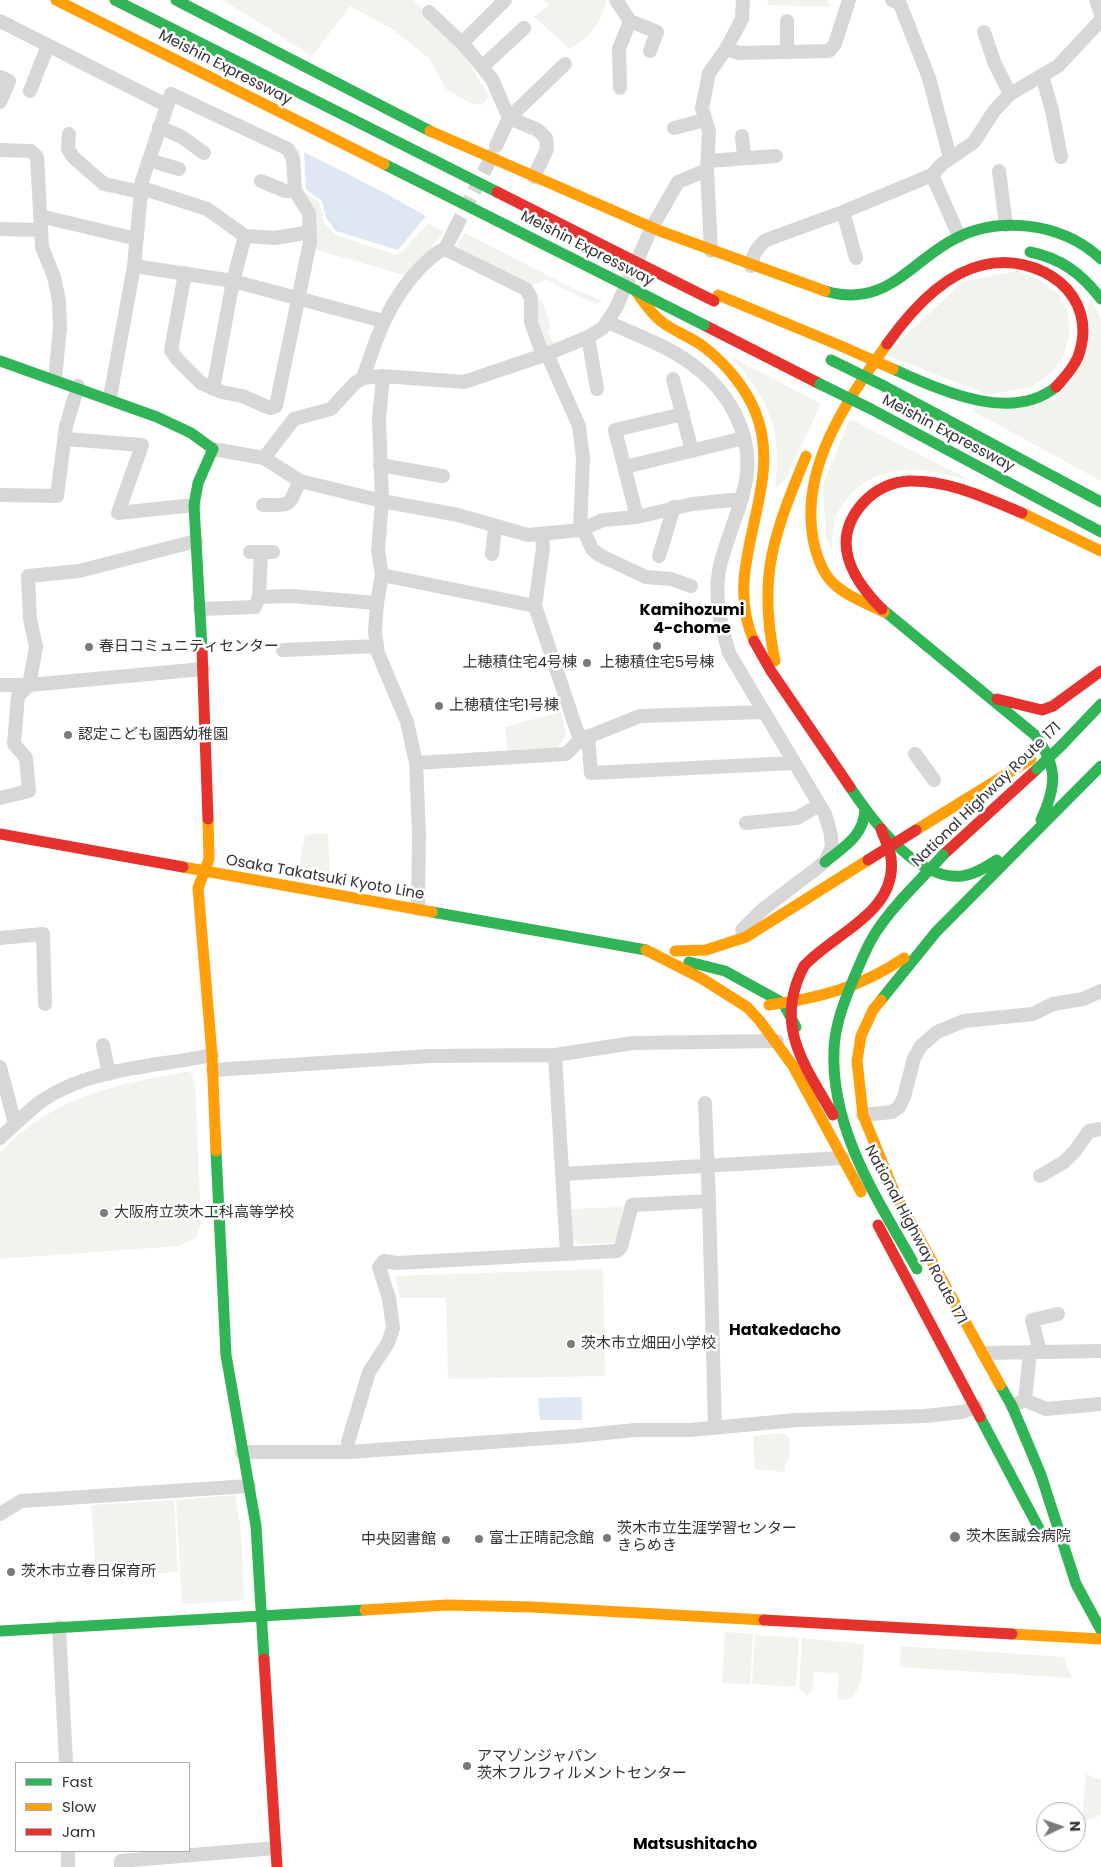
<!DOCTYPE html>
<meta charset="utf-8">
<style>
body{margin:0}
#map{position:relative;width:1101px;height:1867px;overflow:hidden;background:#fff;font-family:Poppins,sans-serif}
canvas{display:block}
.legend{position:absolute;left:15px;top:1762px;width:175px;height:90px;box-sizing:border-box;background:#fff;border:1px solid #adadad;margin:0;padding:6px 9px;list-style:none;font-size:15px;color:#333}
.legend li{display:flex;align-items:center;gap:10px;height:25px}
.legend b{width:25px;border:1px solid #adadad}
.north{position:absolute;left:1036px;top:1802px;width:50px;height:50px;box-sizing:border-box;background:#fff;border:1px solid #adadad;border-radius:50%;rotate:87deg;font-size:14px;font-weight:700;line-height:20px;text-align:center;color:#333}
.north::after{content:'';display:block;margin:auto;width:18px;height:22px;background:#7a7a7a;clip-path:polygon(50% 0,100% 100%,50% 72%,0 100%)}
</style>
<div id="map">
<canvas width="1101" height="1867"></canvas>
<ul class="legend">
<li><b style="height:6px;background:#30b455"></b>Fast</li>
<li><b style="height:6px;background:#ff9f0a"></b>Slow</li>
<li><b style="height:6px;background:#e5322d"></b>Jam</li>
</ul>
<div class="north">N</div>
</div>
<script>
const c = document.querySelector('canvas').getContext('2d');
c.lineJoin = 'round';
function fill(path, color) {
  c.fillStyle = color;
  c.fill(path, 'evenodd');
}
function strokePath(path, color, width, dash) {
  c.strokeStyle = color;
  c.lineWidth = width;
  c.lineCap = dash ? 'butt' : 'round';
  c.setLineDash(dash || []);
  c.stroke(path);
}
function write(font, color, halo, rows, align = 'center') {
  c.font = font + ' Poppins,"Noto Sans JP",sans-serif';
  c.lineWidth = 5;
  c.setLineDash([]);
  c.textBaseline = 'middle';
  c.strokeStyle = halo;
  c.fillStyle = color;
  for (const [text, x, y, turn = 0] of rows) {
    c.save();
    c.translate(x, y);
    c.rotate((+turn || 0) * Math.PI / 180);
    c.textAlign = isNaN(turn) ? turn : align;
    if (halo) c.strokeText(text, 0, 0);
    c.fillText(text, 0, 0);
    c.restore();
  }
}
fill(new Path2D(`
 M 223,0 L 413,0 L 458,46 L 489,96 L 482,105 L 468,102 L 446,89 L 429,58 L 392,29 L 350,6 L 312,56 Z
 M 544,0 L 607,0 C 599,27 593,33 570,49 L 534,17 L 549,5 Z
 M 767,0 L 828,0 L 830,7 L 768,5 Z
 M 297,149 L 300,150 L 302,190 L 319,202 L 325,224 L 336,235 L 396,255 L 403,251 L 428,223 L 444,232 L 407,276 L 314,249 L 299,190 Z
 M 465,233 L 572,288 L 603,301 L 595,304 L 546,280 L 534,285 L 460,248 L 457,243 Z
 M 1017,271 L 1039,279 L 1059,295 L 1067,310 L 1070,332 L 1064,355 L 1053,371 L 1032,387 L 989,395 L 886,355 L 962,282 Z
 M 542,299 L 551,328 L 547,330 L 555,346 L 547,349 C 539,333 535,318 536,300 Z
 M 1091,299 L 1101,320 L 1101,481 L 973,411 L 974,408 L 1055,400 Z
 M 730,356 L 821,404 L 785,480 L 775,489 C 783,431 769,399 730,356 Z
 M 850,419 L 972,481 C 954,477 936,471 918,470 C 884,467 846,485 835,520 C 832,530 833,541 831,551 L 826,536 L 823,485 Z
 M 561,712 L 566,735 L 557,748 L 507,750 L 505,727 Z
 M 328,833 L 330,878 L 298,873 L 305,835 Z
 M 190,1071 L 195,1083 L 201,1224 L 196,1238 L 178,1246 L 0,1259 L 0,1153 C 51,1096 118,1084 190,1071 Z
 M 623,1207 L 618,1237 L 613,1243 L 578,1244 L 571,1237 L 570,1209 Z
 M 603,1269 L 605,1376 L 448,1379 L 446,1298 L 400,1298 L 395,1276 Z
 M 784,1433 L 790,1439 L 789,1460 L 786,1460 L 784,1472 L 755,1469 L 753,1436 Z
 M 235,1495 L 241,1530 L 244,1598 L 239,1601 L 182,1604 L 176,1500 Z
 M 174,1500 L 178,1572 L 101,1577 L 96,1572 L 91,1505 Z
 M 725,1632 L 753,1634 L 750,1684 L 722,1683 Z
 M 755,1635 L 799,1638 L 796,1687 L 752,1684 Z
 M 802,1638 L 864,1644 C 862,1662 866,1701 839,1700 L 837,1696 L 839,1673 L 814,1672 L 812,1693 L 808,1693 L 808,1696 L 799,1689 Z
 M 901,1646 L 1065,1657 L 1066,1665 L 1072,1678 L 900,1667 Z
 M 1086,1774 L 1101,1780 L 1101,1814 L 1093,1819 L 1082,1821 Z`), '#f0f4ed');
fill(new Path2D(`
 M 304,152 L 387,194 L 426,216 L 398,250 L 336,231 L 326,218 L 322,201 L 306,190 Z
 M 582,1397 L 582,1420 L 540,1420 L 538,1398 Z`), '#dee7f2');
strokePath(new Path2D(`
 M 455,229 L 494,152`), '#d6d6d6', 14, [14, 7]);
strokePath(new Path2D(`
 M 616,0 L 630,21 L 657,32 L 650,51
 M 743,0 L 742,19 L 726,49 L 739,53 L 829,51 L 835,44 L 849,0
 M 892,0 L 900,4 L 929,78 L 950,158
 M 1096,0 L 1101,14
 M 429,12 L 464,45 L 492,79 L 509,118 L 496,146
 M 0,21 L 166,105
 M 787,21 L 787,51
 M 984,32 L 995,64 L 1010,94
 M 462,43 L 505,0
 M 482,67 L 524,28
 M 1042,76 L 1052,110 L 1061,157
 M 0,77 L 9,81 L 0,102
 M 620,88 L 619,49 L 630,21
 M 30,91 L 48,45
 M 159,127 L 182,137 L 204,153
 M 674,128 L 705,120
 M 69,134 L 68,149 L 73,157 L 104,184 L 141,192 L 148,190 L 207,209 L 245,236
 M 742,136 L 744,157
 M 0,150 L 31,151 L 37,157 L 42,247 L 54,277 L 59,301 L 60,328 L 55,379
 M 149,160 L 179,169
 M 708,161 L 776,156
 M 999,171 L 1006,225
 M 932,175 L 959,236
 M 534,177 L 547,149 L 546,138 L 538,130 L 509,118 L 565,64
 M 261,181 L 285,191 L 295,191
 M 843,212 L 856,258
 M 40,216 L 137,239
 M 0,229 L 41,230
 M 445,249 L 455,229
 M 711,251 L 707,170 L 709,132 L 702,108 L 709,73 L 726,49
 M 134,266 L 233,281 L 383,321
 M 751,266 C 753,255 756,248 766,240 L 843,212 L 932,175 L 942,164 L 974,142 L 994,111 L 1010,94 L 1058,66 L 1101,20
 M 608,322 C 636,335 668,346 693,365 C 728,391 754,434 746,480 C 741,511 725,539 719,571 C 714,598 721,626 729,653 L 825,814 L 831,835 L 832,847 L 825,862 L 762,910 L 742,930
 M 588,337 L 597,389
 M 547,354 L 579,426 L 583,458 L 580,530
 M 383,376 L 379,419 L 382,501 L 378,551 L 382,575 L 377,603 L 375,632 L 378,653 L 407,722 L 416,763 L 419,834 L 418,909
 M 363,378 C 377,336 389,300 421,267 C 429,260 435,252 445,249 L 526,289 L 531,298 L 531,322 L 543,356
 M 673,379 L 692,451
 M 213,389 L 233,281 L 245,236 L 275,238 L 310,232
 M 110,397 L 134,266 L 142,181 L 171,94 L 288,149 L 293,159 L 295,191 L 309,213 L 310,242 L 276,406 L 270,408 L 242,396 L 222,392 L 201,383 L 177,359 L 171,350 L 185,273
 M 66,439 L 142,445 L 118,513 L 194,505
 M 213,449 L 264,458 L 300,481 L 382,501 L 458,515 L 528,535 L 580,530 L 603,520 L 637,517 L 692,504 L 742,499
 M 264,458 L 294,419 L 331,409 L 355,383 L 363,378 L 383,376 L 464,382 L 547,354 L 588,337 L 603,328 L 616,308 L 651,229 L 678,182 L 707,170
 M 380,465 L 443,476
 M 625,467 L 744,438
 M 0,495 L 57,496 L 66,426 L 78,386
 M 263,505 C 294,505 287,507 300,481
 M 637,517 L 615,430 L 683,414
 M 583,529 L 592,549 L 599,555 L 646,577 L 671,579 L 691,586
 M 196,541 L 79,571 L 28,576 L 30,619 L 36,647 L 29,685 L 203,669
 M 250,552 L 273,552
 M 492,554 L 495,527
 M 659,556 L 674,507
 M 382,575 L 535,606 L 580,740
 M 259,597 L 261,552
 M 535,606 L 543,548 L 542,535
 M 200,609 L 255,607 L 259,597 L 291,596 L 377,603
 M 283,650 L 377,646
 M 0,685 L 29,685
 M 588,736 L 591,773 L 794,763
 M 915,754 L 934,780
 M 416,763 L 566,754 L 580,740 L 640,716 L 763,712
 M 0,798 L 29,791 L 26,758 L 14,744 L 18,696 L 29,685
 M 746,823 L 797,818 L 819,805
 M 0,938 L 43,934 L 45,1004
 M 103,1045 L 109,1074
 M 0,1067 L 15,1124
 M 213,1070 L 430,1056 L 555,1055
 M 705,1103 L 709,1201
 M 863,1115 L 892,1112 L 899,1107 L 904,1097 L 914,1058 L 921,1046 L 937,1032 L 964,1021 L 1033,1014 L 1053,1004 L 1083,999 L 1101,991
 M 0,1138 C 14,1125 28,1111 43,1100 C 92,1067 156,1067 212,1055
 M 562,1174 L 843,1158
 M 1040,1176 L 1064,1162 L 1075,1151 L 1089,1131 L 1101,1129
 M 567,1254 L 555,1055 L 633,1043 L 777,1041
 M 1040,1352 L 1032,1320 L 1058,1314
 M 983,1353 L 1101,1351
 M 1025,1400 L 1030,1352
 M 1012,1406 L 1025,1400 L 1046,1409 L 1101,1404
 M 242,1452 L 349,1452 L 576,1436 L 635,1430 L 690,1430 L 797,1420 L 925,1416 L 962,1412 L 976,1407
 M 349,1452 L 348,1442 L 369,1372 L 388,1343 L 393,1328 L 389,1298 L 379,1267 L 384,1261 L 397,1263 L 617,1251 L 621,1247 L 632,1205 L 709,1201 L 715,1427
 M 0,1514 L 21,1501 L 249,1486
 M 59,1627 L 66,1763
 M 68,1867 L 68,1851
 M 121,1867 L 121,1861 L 276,1848`), '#d7d7d7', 14);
strokePath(new Path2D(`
 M 115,0 L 497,192
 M 176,0 L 430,131
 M 384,164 L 607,276
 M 1030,252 C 1061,258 1082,274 1101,299
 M 825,291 C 883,308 905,268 949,242 C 995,214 1062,222 1101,259
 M 0,361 L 157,417 L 191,433 L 213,449 L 198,483 L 194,505 L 202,649
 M 893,369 C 939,389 1009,424 1056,387
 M 884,386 L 1101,502
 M 871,409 L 1101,532
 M 882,609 L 1035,735 C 1058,766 1057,786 1041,820
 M 1062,745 L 1101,704
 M 850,787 C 872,820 917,881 962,876 C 975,875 987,866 997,860
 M 825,862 C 844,847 864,836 865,809
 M 432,912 L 646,950
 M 689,962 L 725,971 L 783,1003 L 796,1027
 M 881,1000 L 936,932 L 1101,766
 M 216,1151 L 226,1355 L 256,1526 L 264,1659
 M 1000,1385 L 1012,1406 L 1041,1475 L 1076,1584 L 1101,1630
 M 980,1417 L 1043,1536
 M 0,1631 L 365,1610`), '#30b455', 11);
strokePath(new Path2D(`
 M 56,0 L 384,164
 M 430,131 L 660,231 L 825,291
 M 635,290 C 643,301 651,314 662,322 C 675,332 691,337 704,347 C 725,363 745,387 755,411 C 787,488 719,564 754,641
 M 718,295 L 841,346
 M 1022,513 L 1101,551
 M 884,612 C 866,603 845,596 831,581 C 821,570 816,554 813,539 C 800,466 847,401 887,344
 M 775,661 C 757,576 774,534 806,456
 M 208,819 L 209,859 L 198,888 L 212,1055 L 216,1151
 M 916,830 L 1031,759
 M 183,867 L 432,912
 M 646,950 L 701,978 L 747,1007 L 760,1021 L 793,1066 L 861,1192
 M 675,951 L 706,950 L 746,937 L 868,860
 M 881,1000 L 873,1010 L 861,1036 L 857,1061 L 863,1115 L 896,1196 L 1000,1385
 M 769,1005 C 819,998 862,987 904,958
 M 365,1610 L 447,1605 L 532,1607 L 764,1620
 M 1012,1634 L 1101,1639`), '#ff9f0a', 11);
strokePath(new Path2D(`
 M 497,192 L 618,253
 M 704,325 L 820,384
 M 887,344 C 909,313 943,274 983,265 C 1039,252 1101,294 1078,357 C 1073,369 1064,378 1056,387
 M 882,609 C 852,579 829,541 863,503 C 875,490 891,482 909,481 C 949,480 986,498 1022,513
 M 754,641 L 771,671 L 850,787
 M 202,649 L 208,819
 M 997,699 L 1042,710 L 1053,706 L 1101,671
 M 0,834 L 183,867
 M 943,855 L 1037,769
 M 804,966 C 834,933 898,912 891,858 C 890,848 884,839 881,829
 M 878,1225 L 980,1417
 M 764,1620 L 1012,1634
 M 264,1659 L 277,1867`), '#e5322d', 11);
strokePath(new Path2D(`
 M 607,276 L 704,325
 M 831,360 L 884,386
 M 820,384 L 871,409
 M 1037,769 L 1062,745
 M 917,1269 C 879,1202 830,1130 834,1049 C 835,1025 844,1002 853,980 C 860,964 866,947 876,932 C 894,904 921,880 943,855`), '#30b455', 11);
strokePath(new Path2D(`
 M 841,346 L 893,369`), '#ff9f0a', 11);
strokePath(new Path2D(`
 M 618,253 L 714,301
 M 868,860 L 916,830
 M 804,966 C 773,1025 804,1064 833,1115`), '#e5322d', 11);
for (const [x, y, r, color] of [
 [657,646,5,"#7a7a7a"],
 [89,647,5,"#7a7a7a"],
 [587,663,5,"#7a7a7a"],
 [439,706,5,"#7a7a7a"],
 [68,735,5,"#7a7a7a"],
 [104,1213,5,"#7a7a7a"],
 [571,1344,5,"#7a7a7a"],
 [955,1537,6,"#7a7a7a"],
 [607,1538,5,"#7a7a7a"],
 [479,1539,5,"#7a7a7a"],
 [446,1540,5,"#7a7a7a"],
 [11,1572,5,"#7a7a7a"],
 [467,1766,5,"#7a7a7a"]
]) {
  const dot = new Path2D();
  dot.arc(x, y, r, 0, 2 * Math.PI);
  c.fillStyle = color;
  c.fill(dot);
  strokePath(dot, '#fff', 2);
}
write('15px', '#333', '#fff', [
 ["Meishin Expressway",225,68,27],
 ["Meishin Expressway",587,249,27],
 ["Meishin Expressway",948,434,28],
 ["National Highway Route 171",987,795,-44],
 ["Osaka Takatsuki Kyoto Line",325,878,10],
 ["National Highway Route 171",915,1235,62]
]);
write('15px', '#333', '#fff', [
 ["春日コミュニティセンター",99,647],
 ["上穂積住宅4号棟",577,663,"right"],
 ["上穂積住宅5号棟",657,663,"center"],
 ["上穂積住宅1号棟",449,706],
 ["認定こども園西幼稚園",78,735],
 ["大阪府立茨木工科高等学校",114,1213],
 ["茨木市立畑田小学校",581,1344],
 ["茨木市立生涯学習センター",617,1529],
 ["きらめき",617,1546],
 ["茨木医誠会病院",966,1537],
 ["富士正晴記念館",489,1539],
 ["中央図書館",436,1540,"right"],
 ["茨木市立春日保育所",21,1572],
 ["アマゾンジャパン",477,1757],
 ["茨木フルフィルメントセンター",477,1774]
], 'left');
write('bold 16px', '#000', '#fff', [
 ["Kamihozumi",692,611],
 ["4-chome",692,629],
 ["Hatakedacho",785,1331],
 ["Matsushitacho",695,1845]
]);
</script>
